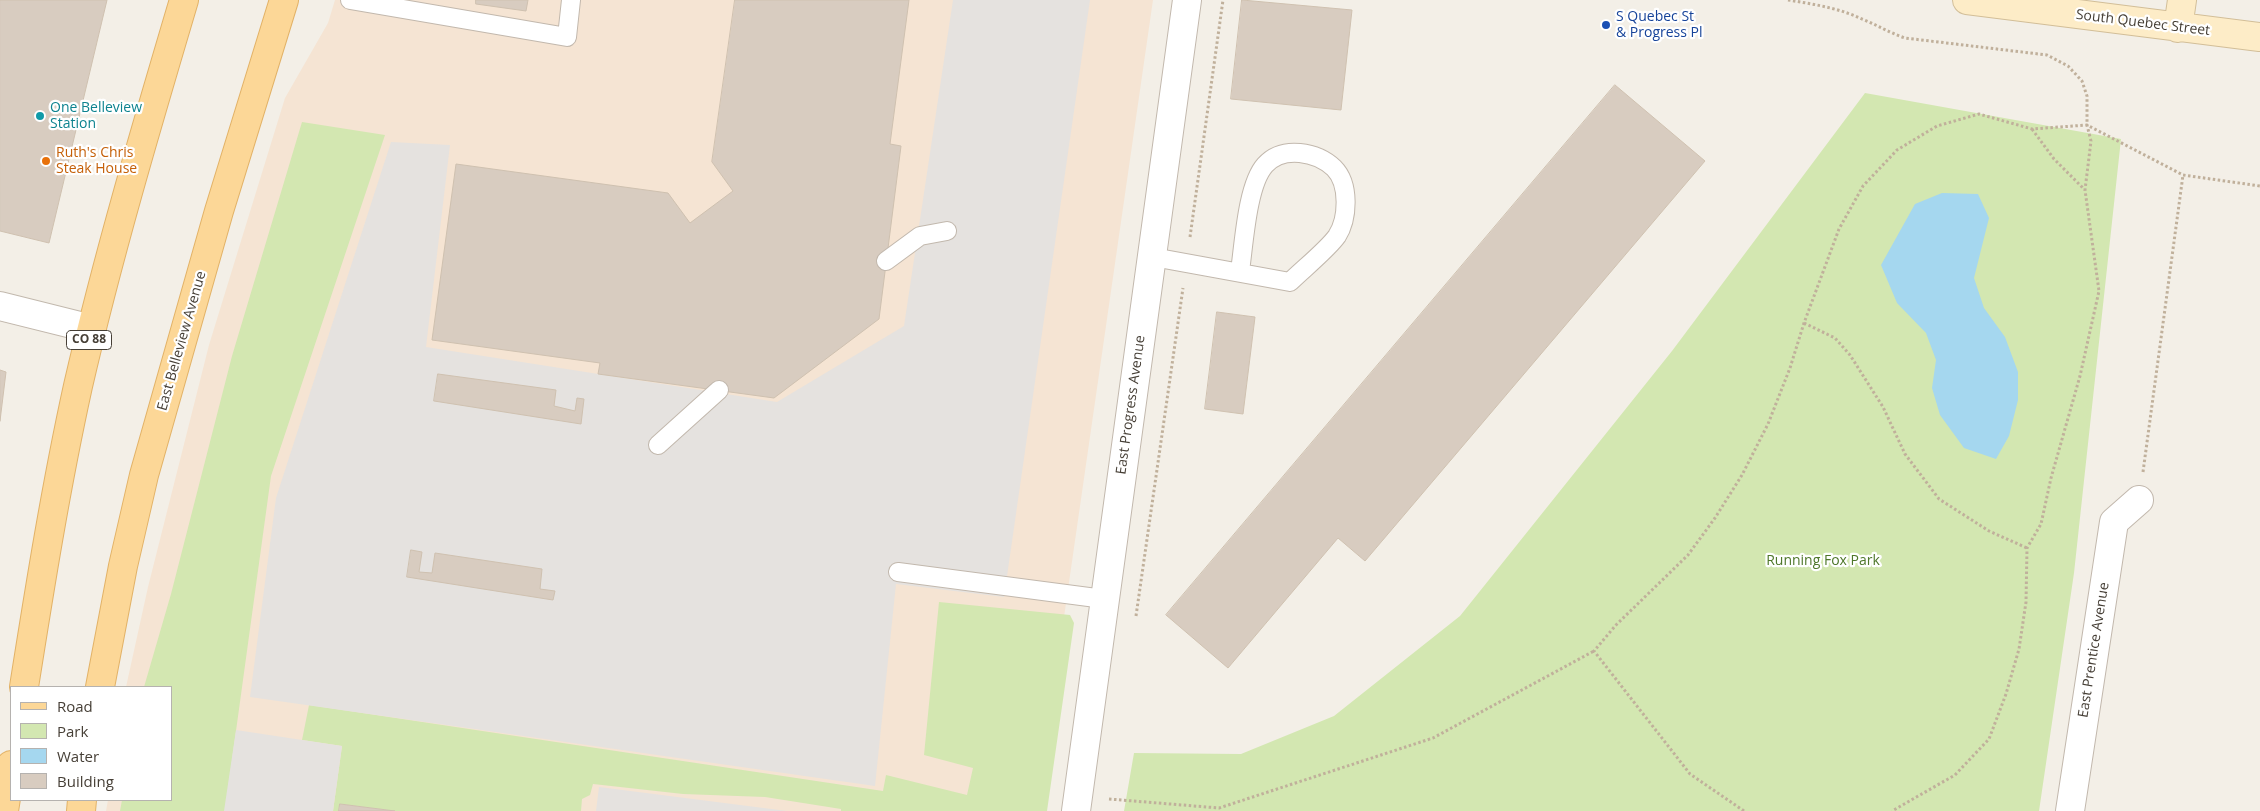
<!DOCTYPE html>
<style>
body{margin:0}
#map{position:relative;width:2260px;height:811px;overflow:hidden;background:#f3efe7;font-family:"Open Sans",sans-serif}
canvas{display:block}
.legend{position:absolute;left:10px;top:686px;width:162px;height:115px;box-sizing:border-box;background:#fff;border:1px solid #b5b2af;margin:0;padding:6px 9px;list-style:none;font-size:15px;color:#463f36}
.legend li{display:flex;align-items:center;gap:10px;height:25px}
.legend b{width:25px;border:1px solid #b5b2af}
</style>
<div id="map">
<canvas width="2260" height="811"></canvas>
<ul class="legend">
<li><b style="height:6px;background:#fcd797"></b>Road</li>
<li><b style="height:14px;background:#d3e7b1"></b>Park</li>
<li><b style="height:14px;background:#a5d7ef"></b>Water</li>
<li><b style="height:14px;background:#d8ccc0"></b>Building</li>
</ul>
</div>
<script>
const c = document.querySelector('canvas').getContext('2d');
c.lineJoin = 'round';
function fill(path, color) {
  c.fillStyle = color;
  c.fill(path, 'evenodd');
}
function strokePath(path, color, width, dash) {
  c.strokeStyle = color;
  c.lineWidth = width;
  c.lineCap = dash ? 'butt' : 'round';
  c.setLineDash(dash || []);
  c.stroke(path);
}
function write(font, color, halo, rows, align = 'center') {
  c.font = font + ' "Open Sans",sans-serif';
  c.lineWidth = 4.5;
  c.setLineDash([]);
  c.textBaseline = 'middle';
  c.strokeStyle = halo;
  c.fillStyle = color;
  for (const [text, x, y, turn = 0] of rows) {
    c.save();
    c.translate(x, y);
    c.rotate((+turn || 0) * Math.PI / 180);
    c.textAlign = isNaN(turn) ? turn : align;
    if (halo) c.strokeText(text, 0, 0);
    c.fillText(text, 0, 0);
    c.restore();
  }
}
fill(new Path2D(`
 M 335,0 L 1153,0 L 1036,811 L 106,811 L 108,800 L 171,800 L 171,687 L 126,687 L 148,587 L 209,345 L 285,98 L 328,23 Z`), '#f5e4d3');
fill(new Path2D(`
 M 1865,93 L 2121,139 L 2074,573 L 2039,811 L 1124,811 L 1134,753 L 1241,754 L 1334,716 L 1460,616 L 1672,351 Z
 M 302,122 L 385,135 L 271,476 L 225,811 L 120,811 L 122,800 L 171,800 L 171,687 L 144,687 L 171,594 L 232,356 Z
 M 939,602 L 1070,615 L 1074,623 L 1047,811 L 841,811 L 841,809 L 765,797 L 683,794 L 593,784 L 590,795 L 582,799 L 581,811 L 395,811 L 340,804 L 339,811 L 333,811 L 342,746 L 302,740 L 309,705 L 883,791 L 886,775 L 967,795 L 973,768 L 924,755 Z`), '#d3e7b1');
fill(new Path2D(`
 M 953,0 L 1090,0 L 1004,597 L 896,584 L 875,786 L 250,697 L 276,498 L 391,142 L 450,145 L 426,347 L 777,402 L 904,326 Z
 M 236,730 L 342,746 L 333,811 L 224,811 Z
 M 599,787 L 787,811 L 596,811 Z`), '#e5e2df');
fill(new Path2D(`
 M 1942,193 L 1978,194 L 1989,218 L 1974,278 L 1984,308 L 2005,337 L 2018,372 L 2018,400 L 2009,436 L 1996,459 L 1964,448 L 1940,415 L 1932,388 L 1936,360 L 1926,333 L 1897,303 L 1881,265 L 1915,204 Z`), '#a5d7ef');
const building = new Path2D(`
 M 0,0 L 107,0 L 49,243 L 0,231 Z
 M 476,0 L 528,0 L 526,11 L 476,4 Z
 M 735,0 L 909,0 L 890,144 L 901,146 L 879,319 L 774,398 L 598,374 L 600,363 L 432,340 L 456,164 L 668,193 L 690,223 L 733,191 L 712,162 Z
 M 1242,0 L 1352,10 L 1341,110 L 1231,99 Z
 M 1615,85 L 1705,161 L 1365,561 L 1338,538 L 1228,668 L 1166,615 Z
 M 1217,312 L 1255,317 L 1243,414 L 1205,409 Z
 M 0,370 L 6,372 L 0,421 Z
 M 438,374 L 556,390 L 554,406 L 575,411 L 577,398 L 584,399 L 581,424 L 434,401 Z
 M 411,550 L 422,552 L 419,572 L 432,573 L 435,553 L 542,569 L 540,589 L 555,591 L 553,600 L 407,577 Z
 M 340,804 L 395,811 L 339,811 Z`);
fill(building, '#d8ccc0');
strokePath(building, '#cfc1b0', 1);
const service = new Path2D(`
 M 350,0 L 567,37 L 571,0
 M 1153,257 L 1290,282 C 1302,270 1328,249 1337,236 C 1348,219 1350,184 1334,168 C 1317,152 1283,145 1265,165 C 1247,185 1244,244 1240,271
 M 886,261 L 920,236 L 947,231
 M 658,445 L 719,390
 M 898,572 L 1104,599`);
const minor = new Path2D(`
 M 0,306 L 92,329
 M 1076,811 L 1187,0
 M 2070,811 L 2114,522 L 2139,500`);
const secondary = new Path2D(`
 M 1967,0 L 2260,37
 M 2178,28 L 2182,0`);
const primary = new Path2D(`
 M 24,687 C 40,586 56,486 78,386 C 108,256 146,128 184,0
 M 100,687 L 123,566 L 144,475 L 219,211 L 284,0
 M 4,811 L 11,765
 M 81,811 L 82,800`);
strokePath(service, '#c2b8ad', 20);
strokePath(minor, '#c2b8ad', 30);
strokePath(secondary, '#d2be98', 30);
strokePath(primary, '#e2b267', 30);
strokePath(new Path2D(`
 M 1788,0 C 1813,4 1839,8 1862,19 C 1877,25 1890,33 1905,38 L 2047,55 L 2068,66 L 2082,81 L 2087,96 L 2087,125 L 2091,141 L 2085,190 L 2099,291 L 2080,376 L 2051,478 L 2041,524 L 2027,548 L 2026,602 L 2019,649 L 2006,694 L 1989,739 L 1955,775 L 1892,811
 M 2032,129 L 2054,159 L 2085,190
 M 1190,237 L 1223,0
 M 1804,323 L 1835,338 L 1850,355 L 1883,407 L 1905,454 L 1939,499 L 1989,531 L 2027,548
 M 2143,472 L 2183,175
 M 1136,616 L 1183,288
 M 1109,799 L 1219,808 L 1433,738 L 1594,651
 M 1744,811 L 1690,774 L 1594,651 L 1616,625 L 1688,555 L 1715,518 L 1742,475 L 1768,424 L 1790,368 L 1804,323 L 1839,229 L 1863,186 L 1897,150 L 1937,126 L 1979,114 L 2032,129 L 2087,125 L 2183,175 L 2260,186`), '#c0b09b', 3, [2.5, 2.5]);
strokePath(service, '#fff', 18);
strokePath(minor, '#fff', 28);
strokePath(secondary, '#fdecc7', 28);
strokePath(primary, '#fcd797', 28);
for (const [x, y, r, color] of [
 [1606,25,5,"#1a4fb4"],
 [40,116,5,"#0f9aa8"],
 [46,161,5,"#e8710a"]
]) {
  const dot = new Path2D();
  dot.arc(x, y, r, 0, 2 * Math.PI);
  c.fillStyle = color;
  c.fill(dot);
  strokePath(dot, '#fff', 2);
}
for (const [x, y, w] of [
 [89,340,45]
]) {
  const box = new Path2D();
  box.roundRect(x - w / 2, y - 9.5, w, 19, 4);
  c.fillStyle = '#fff';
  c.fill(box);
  strokePath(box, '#463f36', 1);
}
write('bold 12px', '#463f36', null, [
 ["CO 88",89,340]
]);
write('14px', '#164399', '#fff', [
 ["S Quebec St",1616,17],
 ["& Progress Pl",1616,33]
], 'left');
write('14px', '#463f36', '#fff', [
 ["South Quebec Street",2143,23,7],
 ["East Belleview Avenue",182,341,-74],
 ["East Progress Avenue",1131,405,-82],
 ["East Prentice Avenue",2094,650,-81]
]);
write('14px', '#0d838f', '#fff', [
 ["One Belleview",50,108],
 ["Station",50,124]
], 'left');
write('14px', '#c56008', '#fff', [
 ["Ruth's Chris",56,153],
 ["Steak House",56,169]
], 'left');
write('14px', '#4e772a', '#fff', [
 ["Running Fox Park",1823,561]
]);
</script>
